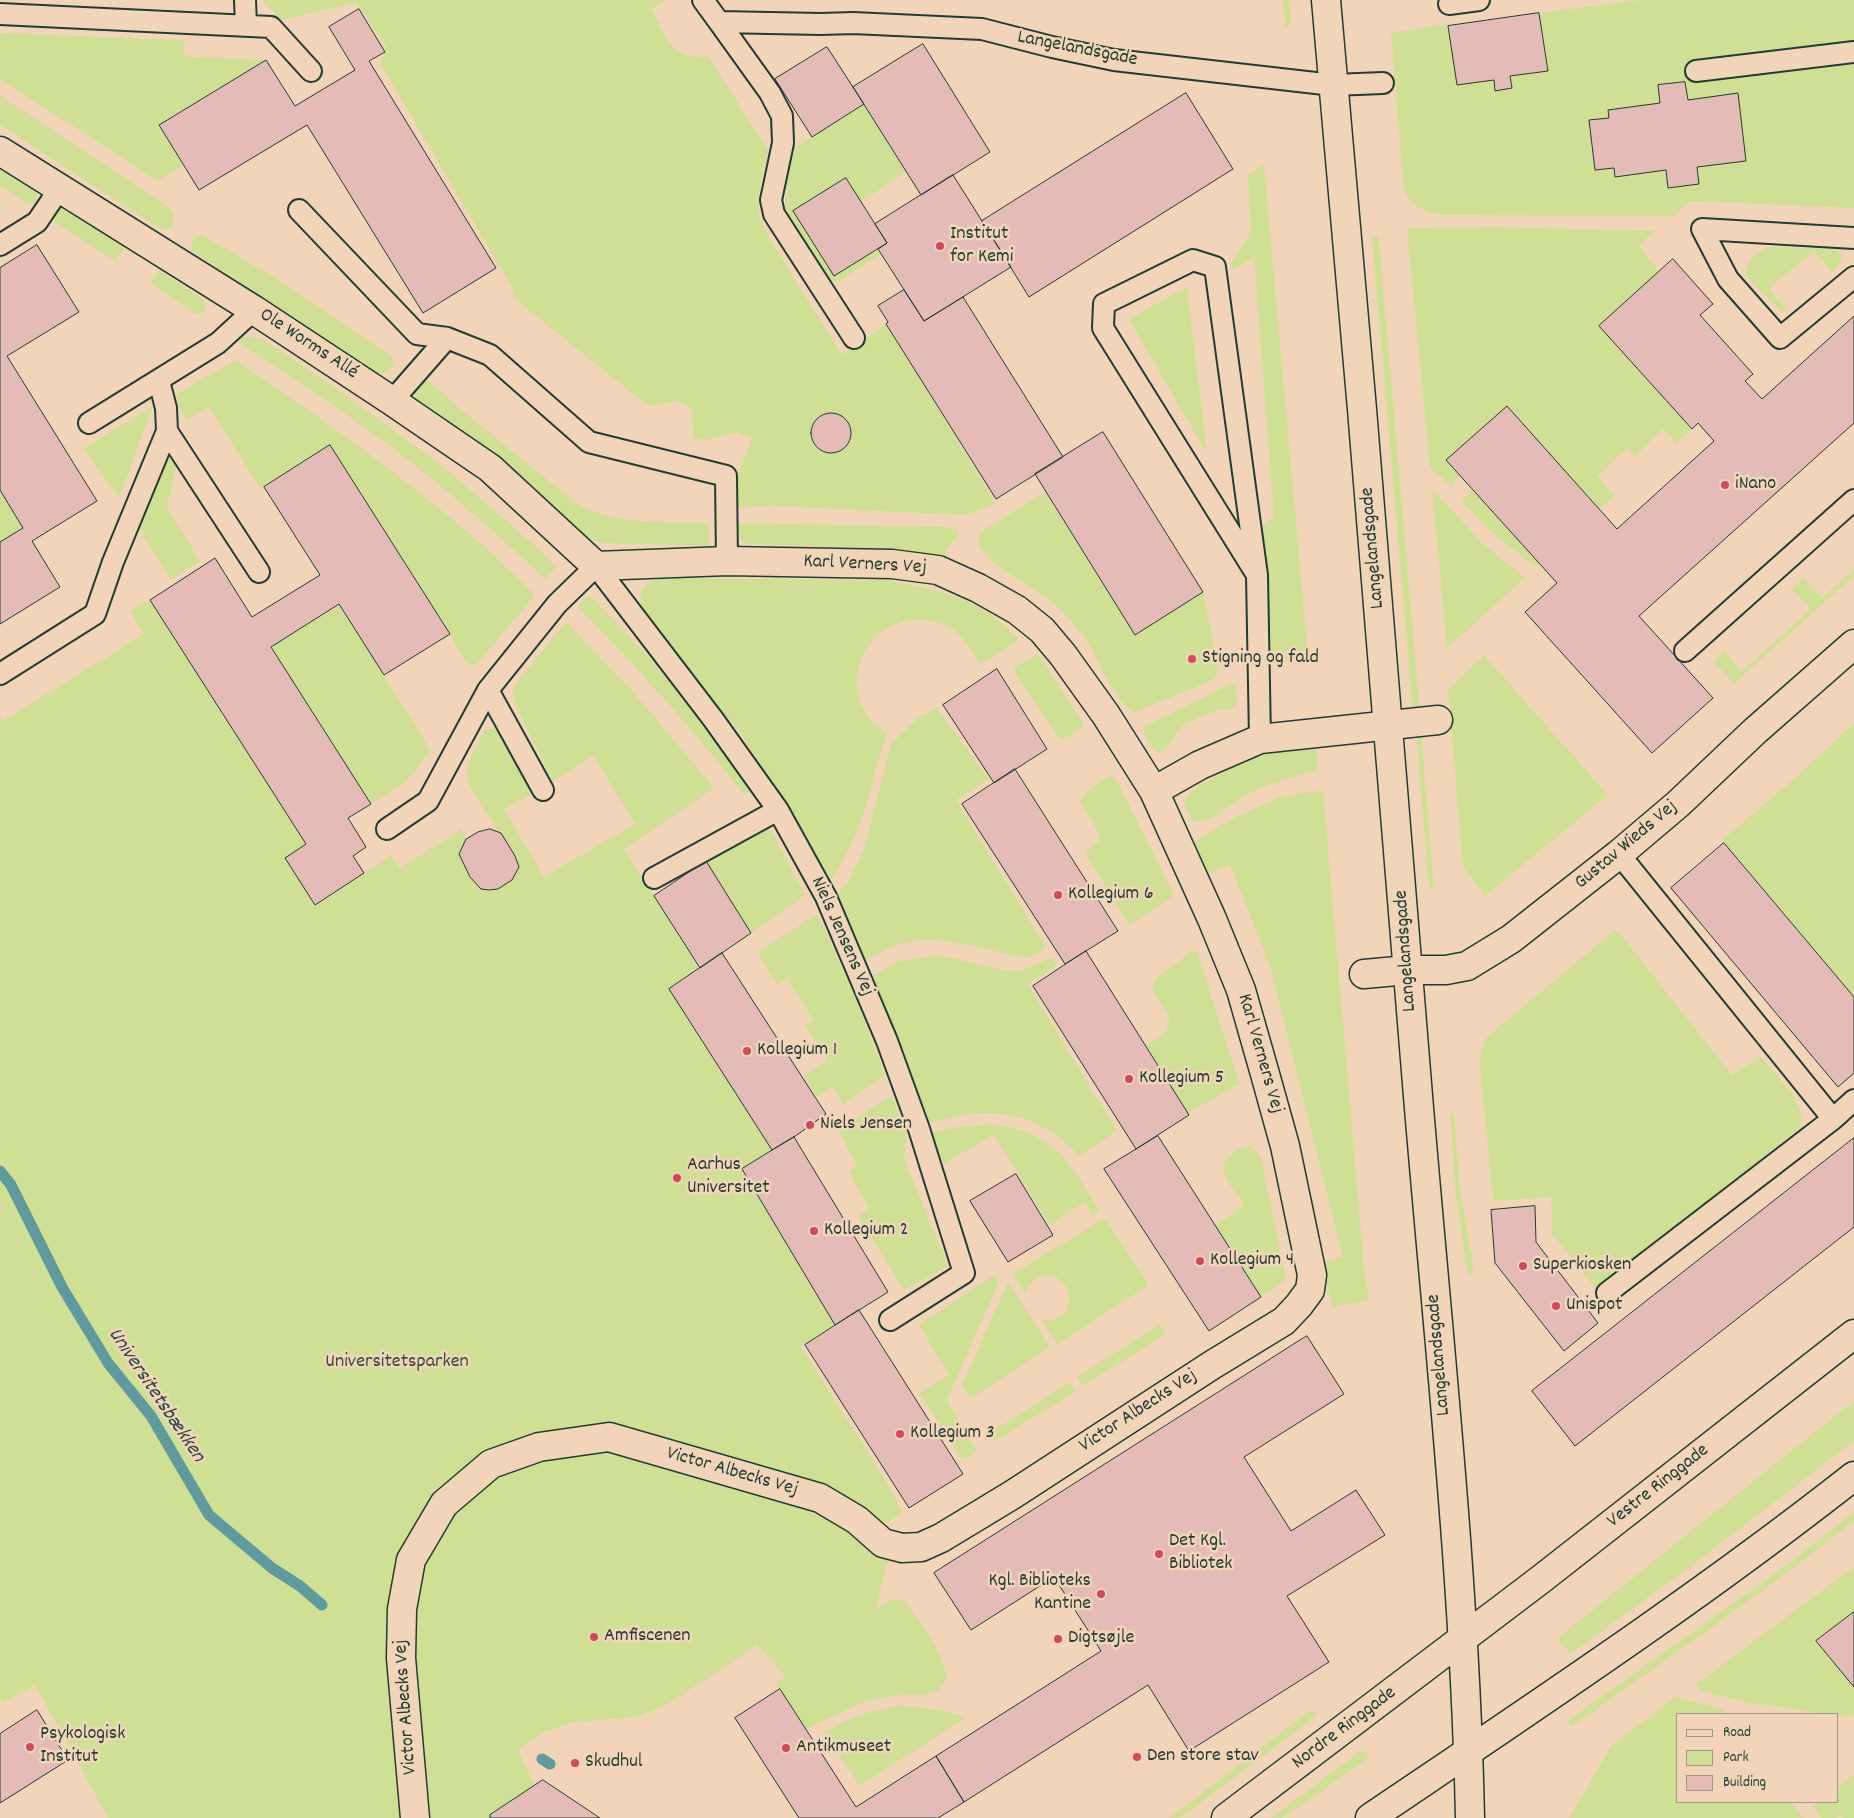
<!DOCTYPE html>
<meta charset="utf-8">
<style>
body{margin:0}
#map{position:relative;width:1854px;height:1818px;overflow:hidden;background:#f2d5b9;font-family:Dekko,sans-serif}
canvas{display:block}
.legend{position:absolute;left:1676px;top:1713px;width:162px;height:90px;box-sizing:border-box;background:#f2d5b9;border:1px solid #9e9884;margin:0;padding:6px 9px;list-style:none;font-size:15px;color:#1f3d34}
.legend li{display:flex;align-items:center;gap:10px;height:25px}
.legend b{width:25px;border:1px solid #9e9884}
</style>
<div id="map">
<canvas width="1854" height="1818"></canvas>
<ul class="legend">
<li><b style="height:6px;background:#f2d5b9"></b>Road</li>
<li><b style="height:14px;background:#cfe094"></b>Park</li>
<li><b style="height:14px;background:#e4bbb6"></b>Building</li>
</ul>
</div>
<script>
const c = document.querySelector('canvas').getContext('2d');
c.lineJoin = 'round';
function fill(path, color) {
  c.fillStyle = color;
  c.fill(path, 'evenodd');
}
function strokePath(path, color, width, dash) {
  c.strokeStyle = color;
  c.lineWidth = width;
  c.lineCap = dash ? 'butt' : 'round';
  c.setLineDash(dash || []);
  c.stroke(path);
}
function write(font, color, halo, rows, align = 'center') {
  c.font = font + ' Dekko,sans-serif';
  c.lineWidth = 5;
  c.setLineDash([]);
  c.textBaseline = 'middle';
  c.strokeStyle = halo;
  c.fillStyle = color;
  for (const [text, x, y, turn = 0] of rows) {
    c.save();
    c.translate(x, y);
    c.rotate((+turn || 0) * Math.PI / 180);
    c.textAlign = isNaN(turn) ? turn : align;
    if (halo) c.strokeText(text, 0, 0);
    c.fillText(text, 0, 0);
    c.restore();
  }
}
fill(new Path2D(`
 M 263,0 L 665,0 L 652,9 C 666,37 670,62 708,56 L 768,150 L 760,185 L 759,215 L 768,235 L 790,272 L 842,355 L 886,324 L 996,504 L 966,515 L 772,506 L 735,508 L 737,477 L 752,438 L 737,432 L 707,440 L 693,438 L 692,410 L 679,401 L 648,406 L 514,298 L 513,289 L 380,63 L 386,46 L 356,3 L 281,20 Z
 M 1283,0 L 1289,0 L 1291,23 L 1288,28 L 1285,26 Z
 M 1641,0 L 1854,0 L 1854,208 L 1689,201 L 1673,216 L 1446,215 L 1431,213 L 1414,205 L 1404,191 L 1391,33 L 1447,24 L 1457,85 L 1494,80 L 1496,91 L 1512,88 L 1510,76 L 1548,71 L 1539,13 Z
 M 0,33 L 184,40 L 184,54 L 193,57 L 266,60 L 160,124 L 184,165 L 158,181 L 0,79 Z
 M 0,96 L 164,204 L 173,212 L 174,221 L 170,229 L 164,230 L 157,227 L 0,125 Z
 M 864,104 L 906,172 L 861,202 L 846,178 L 793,211 L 834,276 L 878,249 L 881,254 L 839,281 L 832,281 L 827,277 L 786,213 L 785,204 L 790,151 Z
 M 0,165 L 37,191 L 38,196 L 35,202 L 27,204 L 0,185 Z
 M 1264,165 L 1308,655 C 1298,663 1284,661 1272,659 L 1269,651 L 1268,568 L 1256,531 L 1274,518 L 1254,258 L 1232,270 L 1231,265 L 1251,231 L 1248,175 Z
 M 60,210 L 68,212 L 125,247 L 115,261 L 56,223 L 54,221 L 54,215 Z
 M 1495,227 L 1655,231 L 1639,245 L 1660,272 L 1599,326 L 1692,429 L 1675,443 L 1663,429 L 1635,456 L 1627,448 L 1597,476 L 1615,496 L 1600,509 L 1507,407 L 1447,460 L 1460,475 L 1451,486 L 1430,468 L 1407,228 Z
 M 198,235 L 202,235 L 267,273 L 391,356 L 394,361 L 393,367 L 383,374 L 377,373 L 192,251 C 190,244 192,239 198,235 Z
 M 1374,235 L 1377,235 L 1379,239 L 1420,713 L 1413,714 L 1372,238 Z
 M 1771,247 L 1833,249 L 1841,253 L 1842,261 L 1832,272 L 1814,251 L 1769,288 L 1788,311 L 1781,311 L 1746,275 C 1744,263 1760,249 1771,247 Z
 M 159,270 L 201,298 L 205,303 L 205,312 L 200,314 L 192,312 L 150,283 Z
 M 1187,287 L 1207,454 L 1129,319 Z
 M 241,337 L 261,338 L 334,387 L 440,464 L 542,552 L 556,567 L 546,579 C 502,539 458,499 411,462 C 359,422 305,386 249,350 L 239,342 L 238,339 Z
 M 236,360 C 340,432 446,504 535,595 L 476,665 L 469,665 L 460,653 L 450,634 L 330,445 L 260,488 L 209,407 L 187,420 L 178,405 L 178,393 Z
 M 425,378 C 462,411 501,442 539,473 C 555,485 576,505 595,512 C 629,524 673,522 708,523 L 710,546 L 606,543 L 583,538 L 417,404 C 412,393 416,385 425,378 Z
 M 153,406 L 119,498 L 84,448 Z
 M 172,457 L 178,458 L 167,507 L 200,561 L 171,580 L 137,525 L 138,519 L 167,459 Z
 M 1432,489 L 1483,544 L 1525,578 L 1447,648 Z
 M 1473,489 L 1540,565 L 1537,567 L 1493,534 L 1461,501 Z
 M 0,490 L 23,528 L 0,542 Z
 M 1045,492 L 1135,635 L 1203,592 L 1218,666 L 1217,674 L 1213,680 L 1135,712 C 1115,703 1100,663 1088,643 C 1080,632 1070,620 1061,610 C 1043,592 988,565 980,547 C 977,541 979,537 981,532 Z
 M 736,523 L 947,527 L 958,532 L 958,537 L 950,545 L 944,556 L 873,548 L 747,544 C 738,540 736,533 736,523 Z
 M 1854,569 L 1854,576 L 1734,684 L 1713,661 L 1724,651 L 1741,672 L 1811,609 L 1792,589 L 1803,578 L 1822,598 Z
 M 662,578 L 885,580 C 921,587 959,593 990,614 C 1000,621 1010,631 1019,640 L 980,665 C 973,652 967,641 955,631 C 946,624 934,621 923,620 C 871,617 840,672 867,716 C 872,723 881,728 887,734 C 878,757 874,781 866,805 C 857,834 845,861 827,885 L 781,800 L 742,735 L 640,616 L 642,589 L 648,583 Z
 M 585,597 L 591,597 L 644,652 L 711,730 L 752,790 L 746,794 L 742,792 C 691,727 636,666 578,607 Z
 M 150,600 L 306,844 L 315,905 L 391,856 L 400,869 L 461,829 L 466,839 L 459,854 C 466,870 478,901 501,887 C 510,881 515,877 519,867 C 511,842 463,790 467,769 C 470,756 479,742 485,730 C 494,727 498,728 504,735 L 531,794 L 504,809 L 544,877 L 635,824 L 593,755 L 553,782 L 515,704 L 513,695 L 515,685 L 566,622 L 630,688 L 714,788 L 624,849 L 700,968 L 669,989 L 772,1150 L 742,1169 L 835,1325 L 801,1346 L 887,1483 L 903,1512 L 860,1541 L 889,1556 L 876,1609 L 893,1599 L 905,1601 C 921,1625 943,1650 947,1679 L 938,1691 L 924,1695 L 908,1694 L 866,1701 L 806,1729 L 776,1683 L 786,1676 L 757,1645 L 668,1704 L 637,1717 L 575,1722 L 544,1732 L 518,1750 L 550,1818 L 108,1818 L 35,1685 L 3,1703 L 0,1698 L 0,717 L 3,721 L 144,634 L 130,611 Z
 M 339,604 L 431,751 L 405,782 L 371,804 L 271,647 Z
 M 1036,655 L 1040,656 L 1084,725 L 1068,737 L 1060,739 L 1014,672 L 1015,667 Z
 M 1484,655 L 1608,795 L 1485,896 L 1463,867 L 1448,690 Z
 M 1235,682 L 1237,704 C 1231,710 1228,712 1221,709 L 1184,724 L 1165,750 L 1158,752 L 1147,741 L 1143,730 L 1144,727 Z
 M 937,708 L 989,779 L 956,800 L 1046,947 L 1038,954 L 1025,958 C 988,951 941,933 904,943 C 889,947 873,957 859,964 L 832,899 L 846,885 L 864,850 L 891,744 L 920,716 Z
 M 1854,723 L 1854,997 L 1722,840 L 1800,774 Z
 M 1415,725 L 1421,729 L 1434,891 L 1429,888 Z
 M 1316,743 L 1318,770 C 1293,777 1267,783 1244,796 C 1227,806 1213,825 1193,821 L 1184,804 L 1189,794 L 1201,785 L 1258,752 Z
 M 1111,776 L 1116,779 L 1173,892 L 1171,898 L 1129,925 L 1085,852 L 1099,841 L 1098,832 L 1080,802 C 1086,789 1098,782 1111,776 Z
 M 1323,790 L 1365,1278 L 1369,1300 L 1333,1307 L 1320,1261 L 1343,1258 L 1271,969 L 1230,865 L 1206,874 L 1192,843 L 1234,818 L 1277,798 Z
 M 767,823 L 805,895 L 751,933 L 706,861 Z
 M 817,914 C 843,967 865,1020 885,1075 L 843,1105 L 833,1086 L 817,1097 L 804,1076 L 828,1060 L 805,1025 L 813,1020 L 787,978 L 777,984 L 758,953 Z
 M 1616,929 L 1732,1075 L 1760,1056 L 1794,1096 L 1802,1117 L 1798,1129 L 1597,1290 L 1552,1234 L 1551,1197 L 1493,1201 L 1480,1067 L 1481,1052 L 1486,1038 Z
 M 1192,951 L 1197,952 L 1240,1084 L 1188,1113 L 1146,1045 L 1165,1034 L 1170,1018 L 1153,991 L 1154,980 Z
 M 939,955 L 1007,971 L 1020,971 L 1052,957 L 1057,965 L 1028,985 L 1117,1131 L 1079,1156 C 1055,1129 1023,1113 986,1113 C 966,1113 945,1120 924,1123 L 870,978 L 899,961 Z
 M 892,1095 L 907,1134 L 904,1158 L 948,1266 L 904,1290 L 858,1216 L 869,1208 L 849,1172 L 857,1166 L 838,1130 Z
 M 1450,1113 L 1452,1113 L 1454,1115 L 1460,1187 L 1474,1269 L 1471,1275 L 1467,1271 L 1455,1188 Z
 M 994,1124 C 1006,1127 1020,1129 1031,1134 C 1066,1150 1080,1179 1099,1210 L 1092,1216 L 1085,1202 L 1050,1225 L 994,1135 L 945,1163 L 924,1134 L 957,1127 Z
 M 1250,1146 L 1261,1157 L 1286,1279 L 1261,1297 L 1215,1225 L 1243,1206 L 1243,1203 C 1233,1188 1212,1169 1232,1154 C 1238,1149 1242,1147 1250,1146 Z
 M 1105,1218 L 1149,1285 L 1057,1345 L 1042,1320 L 1053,1320 L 1066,1312 C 1081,1278 1037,1260 1025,1293 L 1012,1274 Z
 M 994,1275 L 999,1282 L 947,1400 L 977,1451 L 962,1460 L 919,1393 L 949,1375 L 919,1325 Z
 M 1008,1282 L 1050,1347 L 970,1399 L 962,1385 Z
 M 1160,1324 L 1166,1334 L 1083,1386 L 1077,1377 Z
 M 1070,1382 L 1076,1391 L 994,1442 L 988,1434 Z
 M 1854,1401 L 1854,1441 L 1691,1566 L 1570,1654 L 1558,1638 Z
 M 1854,1512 L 1854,1521 C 1762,1593 1667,1660 1571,1727 L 1566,1722 L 1787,1565 Z
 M 1854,1567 L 1854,1612 L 1816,1641 L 1854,1687 L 1854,1714 L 1847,1717 L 1838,1716 L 1838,1714 L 1826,1714 L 1746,1702 L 1701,1691 L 1696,1684 Z
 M 1676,1697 L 1722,1709 L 1726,1714 L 1678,1714 L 1678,1802 L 1792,1802 L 1804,1818 L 1569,1818 L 1612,1745 Z
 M 897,1706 C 921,1706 943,1710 966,1717 L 860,1786 L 824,1733 C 850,1717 867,1712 897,1706 Z
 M 1318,1711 L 1315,1717 L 1188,1812 L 1179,1818 L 1169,1818 L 1308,1712 Z
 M 1361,1751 L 1370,1753 L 1364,1762 L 1282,1818 L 1271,1818 Z
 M 1854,1774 L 1854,1818 L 1844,1818 L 1841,1815 L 1836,1818 L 1821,1818 L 1813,1806 L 1819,1802 L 1838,1802 L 1838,1787 Z`), '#cfe094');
strokePath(new Path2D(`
 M 0,1171 L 11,1185 L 62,1287 L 108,1363 L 151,1416 L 209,1515 L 272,1568 L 300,1586 L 322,1605
 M 542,1759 L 550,1764`), '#5f9b9e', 11);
const building = new Path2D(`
 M 359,9 L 385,52 L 369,61 L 496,268 L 423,313 L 307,125 L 199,190 L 159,125 L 266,60 L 295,106 L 355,70 L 329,27 Z
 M 1539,13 L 1548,71 L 1510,76 L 1512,88 L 1495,91 L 1494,80 L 1457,85 L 1448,26 Z
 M 923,44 L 990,152 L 921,195 L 853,87 Z
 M 827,47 L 864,104 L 812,137 L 775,79 Z
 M 1685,82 L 1688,100 L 1738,93 L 1746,161 L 1697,167 L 1699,184 L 1668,188 L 1666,170 L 1615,177 L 1614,168 L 1595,170 L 1589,120 L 1609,118 L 1608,110 L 1660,103 L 1658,85 Z
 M 1186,93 L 1233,169 L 1029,297 L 982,221 Z
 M 953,175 L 1011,267 L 924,321 L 878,249 L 887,243 L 875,224 Z
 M 846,178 L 887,243 L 834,276 L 793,211 Z
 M 37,245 L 79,312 L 7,356 L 97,501 L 32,541 L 60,587 L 0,624 L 0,542 L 23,528 L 0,490 L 0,268 Z
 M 1673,259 L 1713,304 L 1700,315 L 1753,374 L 1745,381 L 1762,399 L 1854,316 L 1854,423 L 1639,616 L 1713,698 L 1652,753 L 1525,612 L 1557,583 L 1446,460 L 1507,406 L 1617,529 L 1714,441 L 1698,423 L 1692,429 L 1599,326 Z
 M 904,290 L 924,321 L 963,297 L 1063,457 L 996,499 L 886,324 L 888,322 L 878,306 Z
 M811 433a20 20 0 1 1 40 0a20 20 0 1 1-40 0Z
 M 1103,432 L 1203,592 L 1135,635 L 1035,474 Z
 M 330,445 L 450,634 L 384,675 L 339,604 L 271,647 L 371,804 L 348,818 L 366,847 L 353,856 L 364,873 L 315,905 L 285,858 L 306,844 L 150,600 L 215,558 L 252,617 L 320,575 L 264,487 Z
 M 997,669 L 1047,749 L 994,783 L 943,705 Z
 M 1015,769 L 1118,931 L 1065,964 L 962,804 Z
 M 490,829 L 501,833 L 515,856 L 519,867 L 512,880 L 498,889 L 489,890 L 481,889 L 470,877 L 459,854 L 466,839 L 478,832 Z
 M 1724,843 L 1854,997 L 1854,1073 L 1838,1087 L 1671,888 Z
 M 706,861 L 751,933 L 700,968 L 654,896 Z
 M 1086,951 L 1189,1115 L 1136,1149 L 1033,986 Z
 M 722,953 L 826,1114 L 794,1137 L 772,1150 L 669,989 Z
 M 1158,1136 L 1261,1297 L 1209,1331 L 1104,1169 Z
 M 794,1137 L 888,1292 L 835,1325 L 742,1169 Z
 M 1854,1138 L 1854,1227 L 1575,1446 L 1532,1391 Z
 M 1016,1174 L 1053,1235 L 1008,1262 L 970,1201 Z
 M 1535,1206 L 1536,1242 L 1598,1323 L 1564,1351 L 1495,1263 L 1491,1210 Z
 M 859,1310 L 963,1474 L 909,1508 L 805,1345 Z
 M 1307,1336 L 1344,1394 L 1244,1457 L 1291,1531 L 1356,1490 L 1385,1535 L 1287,1596 L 1329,1662 L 1189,1751 L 1148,1685 L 964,1802 L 936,1756 L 1101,1651 L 1054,1577 L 971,1630 L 934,1573 Z
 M 1854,1612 L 1854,1687 L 1816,1641 Z
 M 780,1689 L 856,1807 L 936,1756 L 964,1802 L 938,1818 L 799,1818 L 735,1718 Z
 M 37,1710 L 68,1760 L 0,1803 L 0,1734 Z
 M 543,1780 L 600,1818 L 490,1818 L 490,1815 Z`);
fill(building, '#e4bbb6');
strokePath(building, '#1f3d34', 1);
const service = new Path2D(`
 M 245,0 L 246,25
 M 703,0 L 719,22
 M 1449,4 L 1479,0
 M 0,14 L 271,27 L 311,71
 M 1696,71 L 1854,52
 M 299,210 L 417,334 L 447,338
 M 1854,238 L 1702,229 L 1728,279 L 1780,338 L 1854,277
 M 0,245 L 37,222 L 60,188
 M 854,338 L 774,214 L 771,200 L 783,143 L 782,116 L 770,93 L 719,22 L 821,24 L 853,23 L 982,29 L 1052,47 L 1114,60 L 1333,85 L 1383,83
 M 159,381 L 166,408 L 167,431 L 259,572
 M 392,401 L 447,338 L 490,355 L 589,442 L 726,476 L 727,561
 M 89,423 L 218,343 L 254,310
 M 1257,575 L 1103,328 L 1104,304 L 1193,260 L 1215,267 L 1257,575 L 1260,739
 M 1685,651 L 1854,500
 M 0,674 L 95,614 L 113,562 L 167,431
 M 488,690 L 543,790
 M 387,829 L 428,801 L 488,690 L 557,604 L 596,566 L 713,719 L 778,810 L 826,897 L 887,1041 L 919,1129 L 964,1273 L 890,1320
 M 1619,854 L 1833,1119
 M 654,878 L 778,810
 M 1607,1293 L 1833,1119 L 1854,1100`);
const minor = new Path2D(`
 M 0,151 L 254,310 L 392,401 L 490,468 L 596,566 L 727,561 L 892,564 L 938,570 L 978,588 L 1017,610 L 1042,630 L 1063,655 L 1106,715 L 1154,791 L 1212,919 L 1241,990 L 1265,1074 L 1285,1146 L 1312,1275 L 1310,1290 L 1299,1305 L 1284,1321 L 1212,1365 L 1012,1495 L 941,1538 L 921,1547 L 902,1548 L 883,1543 L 857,1520 L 820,1498 L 609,1437 L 539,1447 L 491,1464 L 444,1504 L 411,1560 L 402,1609 L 401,1658 L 415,1818
 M 1154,791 L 1200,765 L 1260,739 L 1438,720
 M 1364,974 L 1408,970 L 1446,970 L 1467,966 L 1511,939 L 1619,854 L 1678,804 L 1755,731 L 1854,644`);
const tertiary = new Path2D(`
 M 1326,0 C 1360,365 1388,731 1418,1096 C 1438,1337 1465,1577 1470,1818`);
const secondary = new Path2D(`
 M 1226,1818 L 1540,1580 L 1854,1334
 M 1370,1818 C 1534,1707 1699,1598 1854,1476`);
strokePath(service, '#1f3d34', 24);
strokePath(minor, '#1f3d34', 31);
strokePath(tertiary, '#1f3d34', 31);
strokePath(secondary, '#1f3d34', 31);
strokePath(service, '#f2d5b9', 20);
strokePath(minor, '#f2d5b9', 28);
strokePath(tertiary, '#f2d5b9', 28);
strokePath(secondary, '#f2d5b9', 28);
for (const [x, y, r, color] of [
 [940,246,5,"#d1495b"],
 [1725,485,5,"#d1495b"],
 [1192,659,5,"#d1495b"],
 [1058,895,5,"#d1495b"],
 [747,1051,5,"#d1495b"],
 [1129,1079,5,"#d1495b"],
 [810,1125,5,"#d1495b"],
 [677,1178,5,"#d1495b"],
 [814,1231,5,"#d1495b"],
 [1200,1261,5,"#d1495b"],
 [1523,1266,5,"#d1495b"],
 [1556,1306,5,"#d1495b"],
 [900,1434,5,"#d1495b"],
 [1159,1554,5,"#d1495b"],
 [1101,1594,5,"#d1495b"],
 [594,1637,5,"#d1495b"],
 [1058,1639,5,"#d1495b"],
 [30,1747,5,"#d1495b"],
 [786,1748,5,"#d1495b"],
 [1137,1757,5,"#d1495b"],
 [575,1763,5,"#d1495b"]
]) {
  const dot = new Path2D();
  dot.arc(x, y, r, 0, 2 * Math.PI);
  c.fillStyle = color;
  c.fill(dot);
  strokePath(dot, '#f2d5b9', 2);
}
write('20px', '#1f3d34', '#f2d5b9', [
 ["Langelandsgade",1077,50,11],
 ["Ole Worms Allé",308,345,33],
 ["Langelandsgade",1374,548,-95],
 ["Karl Verners Vej",865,566,3],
 ["Gustav Wieds Vej",1627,846,-40],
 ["Niels Jensens Vej",841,937,66],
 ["Langelandsgade",1407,951,-94],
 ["Karl Verners Vej",1259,1054,74],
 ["Langelandsgade",1440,1355,-95],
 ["Victor Albecks Vej",1139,1412,-33],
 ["Victor Albecks Vej",732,1473,16],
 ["Vestre Ringgade",1659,1487,-38],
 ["Victor Albecks Vej",407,1707,-94],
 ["Nordre Ringgade",1345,1729,-37]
]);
write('20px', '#1f3d34', '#f2d5b9', [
 ["Institut",950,235],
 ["for Kemi",950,258],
 ["iNano",1735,485],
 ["Stigning og fald",1202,659],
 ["Kollegium 6",1068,895],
 ["Kollegium 1",757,1051],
 ["Kollegium 5",1139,1079],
 ["Niels Jensen",820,1125],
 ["Aarhus",687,1166],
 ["Universitet",687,1189],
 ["Kollegium 2",824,1231],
 ["Kollegium 4",1210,1261],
 ["Superkiosken",1533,1266],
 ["Unispot",1566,1306],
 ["Kollegium 3",910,1434],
 ["Det Kgl.",1169,1542],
 ["Bibliotek",1169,1565],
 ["Kgl. Biblioteks",1091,1582,"right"],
 ["Kantine",1091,1605,"right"],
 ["Amfiscenen",604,1637],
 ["Digtsøjle",1068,1639],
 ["Psykologisk",40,1735],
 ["Institut",40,1758],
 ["Antikmuseet",796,1748],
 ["Den store stav",1147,1757],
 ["Skudhul",585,1763]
], 'left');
write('20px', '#314d3e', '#f2d5b9', [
 ["Universitetsparken",397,1363]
]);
write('italic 21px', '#2a4d46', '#f2d5b9', [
 ["Universitetsbækken",155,1396,56]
]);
</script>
